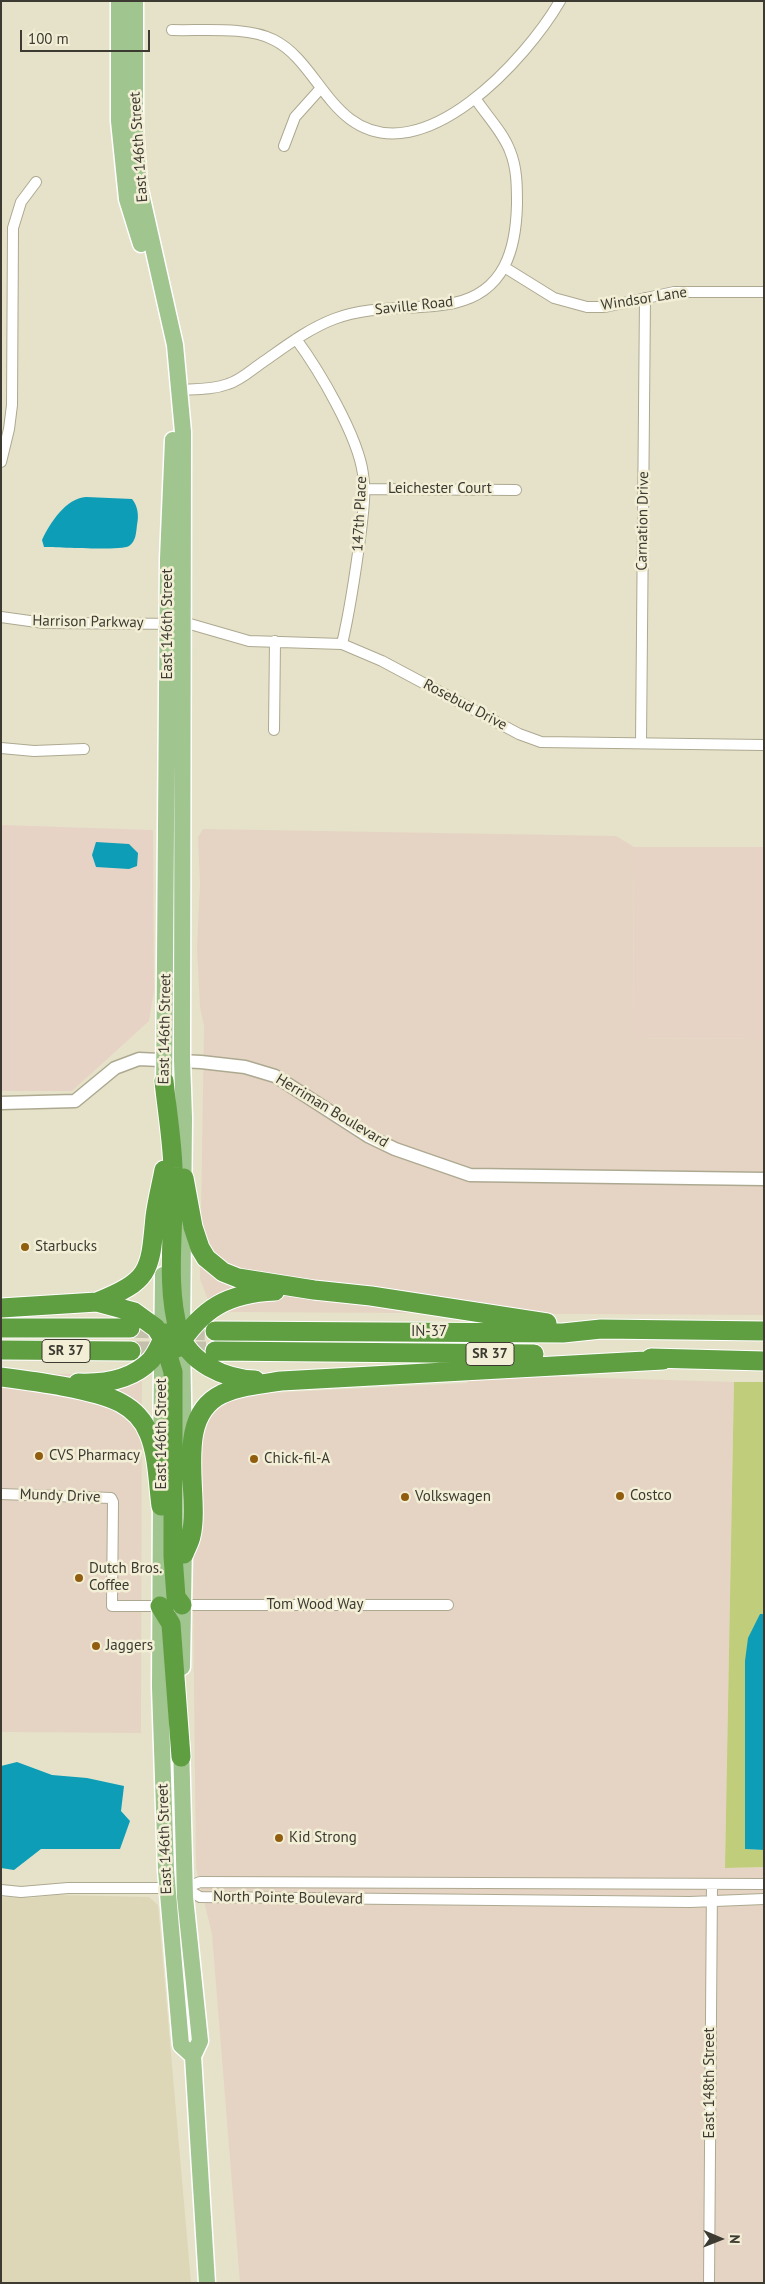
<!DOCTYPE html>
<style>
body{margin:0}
#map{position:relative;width:765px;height:2284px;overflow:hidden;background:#e6e2c9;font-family:"PT Sans",sans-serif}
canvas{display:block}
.frame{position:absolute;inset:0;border:2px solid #3c3a31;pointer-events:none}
.north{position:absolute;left:695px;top:2214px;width:50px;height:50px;-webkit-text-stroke:4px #f3efd6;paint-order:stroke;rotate:91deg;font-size:14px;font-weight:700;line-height:20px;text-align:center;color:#3c3a31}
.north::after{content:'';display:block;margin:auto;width:18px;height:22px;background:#3c3a31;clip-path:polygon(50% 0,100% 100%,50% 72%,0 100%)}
.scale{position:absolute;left:20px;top:30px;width:130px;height:22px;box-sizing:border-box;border:2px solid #3c3a31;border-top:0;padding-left:6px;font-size:15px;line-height:18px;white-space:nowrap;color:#3c3a31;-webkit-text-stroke:4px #f3efd6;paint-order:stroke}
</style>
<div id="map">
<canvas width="765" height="2284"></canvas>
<div class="frame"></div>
<div class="north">N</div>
<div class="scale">100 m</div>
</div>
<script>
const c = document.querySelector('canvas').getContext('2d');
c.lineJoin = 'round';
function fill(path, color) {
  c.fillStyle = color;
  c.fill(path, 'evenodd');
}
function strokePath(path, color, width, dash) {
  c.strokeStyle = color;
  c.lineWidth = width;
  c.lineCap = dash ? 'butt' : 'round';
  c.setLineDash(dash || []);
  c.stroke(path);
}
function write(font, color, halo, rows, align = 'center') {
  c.font = font + ' "PT Sans",sans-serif';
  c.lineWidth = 5;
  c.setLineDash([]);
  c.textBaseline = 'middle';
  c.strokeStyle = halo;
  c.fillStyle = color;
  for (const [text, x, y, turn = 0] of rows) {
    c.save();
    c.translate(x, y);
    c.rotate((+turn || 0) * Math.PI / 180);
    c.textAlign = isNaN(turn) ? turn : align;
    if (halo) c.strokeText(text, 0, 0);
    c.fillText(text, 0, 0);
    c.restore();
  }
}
fill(new Path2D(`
 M 203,829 L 616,836 L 634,847 L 633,1038 L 764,1039 L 764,1315 L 231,1312 L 219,1310 L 210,1305 L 200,1279 L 204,1026 L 200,1007 L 197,948 L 200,884 L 198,837 Z
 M 1,1373 L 142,1375 L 141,1733 L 1,1732 Z
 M 470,1374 L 734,1382 L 725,1868 L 764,1867 L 764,2283 L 240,2283 L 212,1934 L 196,1868 L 193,1597 L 196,1445 L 207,1415 L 233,1397 L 249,1394 L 467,1383 Z`), '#e5d4c3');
fill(new Path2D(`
 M 1,825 L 153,830 L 154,991 L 149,1021 L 72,1091 L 1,1091 Z
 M 634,847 L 764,847 L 764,1039 L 633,1038 Z`), '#e7d3c5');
fill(new Path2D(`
 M 56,1895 L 149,1897 L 158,1905 L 191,2283 L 1,2283 L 1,1897 L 30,1898 Z`), '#ddd7b7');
fill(new Path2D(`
 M 734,1382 L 764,1382 L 764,1614 L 760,1614 L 745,1849 L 764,1850 L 764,1867 L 725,1868 Z`), '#c0cd7b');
fill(new Path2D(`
 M 86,497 L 132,499 C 138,506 139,516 137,525 C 136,533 136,541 129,546 C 120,551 55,547 44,547 L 42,540 C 50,523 66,498 86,497 Z
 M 96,842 L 129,844 L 138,853 L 137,866 L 129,869 L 96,867 L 92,855 Z
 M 760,1614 L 764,1614 L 764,1850 L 745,1849 L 745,1661 L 748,1638 Z
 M 17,1762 L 52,1775 L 87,1778 L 124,1786 L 121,1811 L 130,1821 L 120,1849 L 41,1849 L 14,1870 L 1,1868 L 1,1766 Z`), '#0d9db7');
strokePath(new Path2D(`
 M 130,1328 L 215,1331
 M 131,1351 L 215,1351`), '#c4c0ab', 19, [19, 9]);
const minor = new Path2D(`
 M 172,30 C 201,31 248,26 274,40 C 306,56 321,97 350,119 C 423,174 527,58 560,1
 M 284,146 L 295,117 L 321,88
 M 504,267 L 554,298 L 587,307 L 605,307 L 674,292 L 764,292
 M 296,339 C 319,370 358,436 363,474 C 366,493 363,513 361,531 C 356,569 351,606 342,644
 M 179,390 C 195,389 212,390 228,384 C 241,380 251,370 263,362 C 286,346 308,329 334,319 C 373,304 414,311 454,303 C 505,292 516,249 517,204 C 517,186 517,168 510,151 C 503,132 486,115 475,98
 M 1,462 L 9,429 L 12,405 L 13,228 L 21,202 L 36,182
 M 364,489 L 516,490
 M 1,617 L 44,623 L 190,624 L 249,641 L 342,644 L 382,661 L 519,734 L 541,742 L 764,745
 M 274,730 L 275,641
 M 641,743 L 645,298
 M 1,748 L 34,751 L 84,749
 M 1,1494 L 111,1498 L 113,1502 L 112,1606 L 160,1606
 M 182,1605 L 448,1605
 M 185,1888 L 200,1897 L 690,1902 L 764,1899
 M 1,1890 L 21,1892 L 68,1888 L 185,1888 L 200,1882 L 764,1884
 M 709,2283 L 712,1884`);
const tertiary = new Path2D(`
 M 1,1103 L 75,1101 L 115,1068 L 139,1059 L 201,1062 L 245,1067 L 275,1076 L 368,1136 L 395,1149 L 470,1175 L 764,1179`);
const primary = new Path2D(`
 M 119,1 L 119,121 L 127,199 L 141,244
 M 135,1 L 135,128 L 139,185 L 175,345 L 183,432 L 182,1060 L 184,1118 L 182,1339 L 184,1457
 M 164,1093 L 168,559 L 173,440
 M 161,1463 L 163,1275
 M 161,1493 L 160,1687 L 166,1870 L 181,2045 L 193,2056
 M 182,1667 L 184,1541
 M 181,1744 L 185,1897 L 200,2041 L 193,2056 L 207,2283`);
const motorway = new Path2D(`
 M 164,1081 C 167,1110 172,1139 173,1168 C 176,1220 164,1282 179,1332 C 189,1363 225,1379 255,1380
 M 184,1178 L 193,1227 L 200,1248 L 206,1258 L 223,1272 L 238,1278 L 314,1290 L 371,1296 L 547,1323
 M 97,1302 C 151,1280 150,1271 155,1217 C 157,1201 161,1186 164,1170
 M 1,1308 L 97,1302 L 134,1312 L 156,1328 L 163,1339 L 173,1372 L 173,1556 L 176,1597 L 182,1605
 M 1,1328 L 130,1328
 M 215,1331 L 563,1333 L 601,1329 L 764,1331
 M 177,1348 C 202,1308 228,1293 275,1291
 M 1,1350 L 131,1351
 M 215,1351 L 534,1354
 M 651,1358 L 764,1361
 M 1,1377 C 32,1381 95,1389 121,1403 C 134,1410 144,1421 149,1434 C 158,1456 158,1484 161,1506
 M 78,1383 C 103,1384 132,1380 151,1360 C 157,1353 161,1342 166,1333
 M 184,1554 C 186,1548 190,1542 191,1536 C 201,1495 172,1418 222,1394 C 240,1386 261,1384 281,1381 L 663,1360
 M 160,1606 L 171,1624 L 181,1757`);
strokePath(minor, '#ada991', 12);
strokePath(tertiary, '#ada991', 15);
strokePath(primary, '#fff', 19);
strokePath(motorway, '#fff', 21);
strokePath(minor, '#fff', 10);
strokePath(tertiary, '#fff', 12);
strokePath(primary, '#a0c58e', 16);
strokePath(motorway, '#609e42', 19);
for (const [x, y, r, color] of [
 [25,1247,5,"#915d0f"],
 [39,1456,5,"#915d0f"],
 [254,1459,5,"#915d0f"],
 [620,1496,5,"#915d0f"],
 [405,1497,5,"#915d0f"],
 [79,1578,5,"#915d0f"],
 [96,1646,5,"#915d0f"],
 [279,1838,5,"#915d0f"]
]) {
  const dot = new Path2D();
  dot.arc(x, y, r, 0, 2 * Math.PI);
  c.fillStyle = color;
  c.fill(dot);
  strokePath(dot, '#f3efd6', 2);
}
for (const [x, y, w] of [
 [66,1351,48],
 [490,1354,48]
]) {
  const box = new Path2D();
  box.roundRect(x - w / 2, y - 11.5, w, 23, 4);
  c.fillStyle = '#f3efd6';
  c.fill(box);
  strokePath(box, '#3c3a31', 1);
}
write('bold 14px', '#3c3a31', null, [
 ["SR 37",66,1351],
 ["SR 37",490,1354]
]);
write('15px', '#3c3a31', '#f3efd6', [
 ["East 146th Street",139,147,-94],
 ["Windsor Lane",644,299,-9],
 ["Saville Road",414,306,-6],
 ["Leichester Court",440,489],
 ["147th Place",360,514,-87],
 ["Carnation Drive",643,521,-89],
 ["Harrison Parkway",88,622,1],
 ["East 146th Street",168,624,-90],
 ["Rosebud Drive",465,705,28],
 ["East 146th Street",165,1029,-89],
 ["Herriman Boulevard",332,1111,31],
 ["IN-37",429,1332],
 ["East 146th Street",162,1434,-90],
 ["Mundy Drive",60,1496,2],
 ["Tom Wood Way",315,1605],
 ["East 146th Street",165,1839,-92],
 ["North Pointe Boulevard",288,1898,1],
 ["East 148th Street",710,2083,-90]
]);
write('15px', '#3c3a31', '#f3efd6', [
 ["Starbucks",35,1247],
 ["CVS Pharmacy",49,1456],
 ["Chick-fil-A",264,1459],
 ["Costco",630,1496],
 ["Volkswagen",415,1497],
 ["Dutch Bros.",89,1569],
 ["Coffee",89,1586],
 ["Jaggers",106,1646],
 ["Kid Strong",289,1838]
], 'left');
</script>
